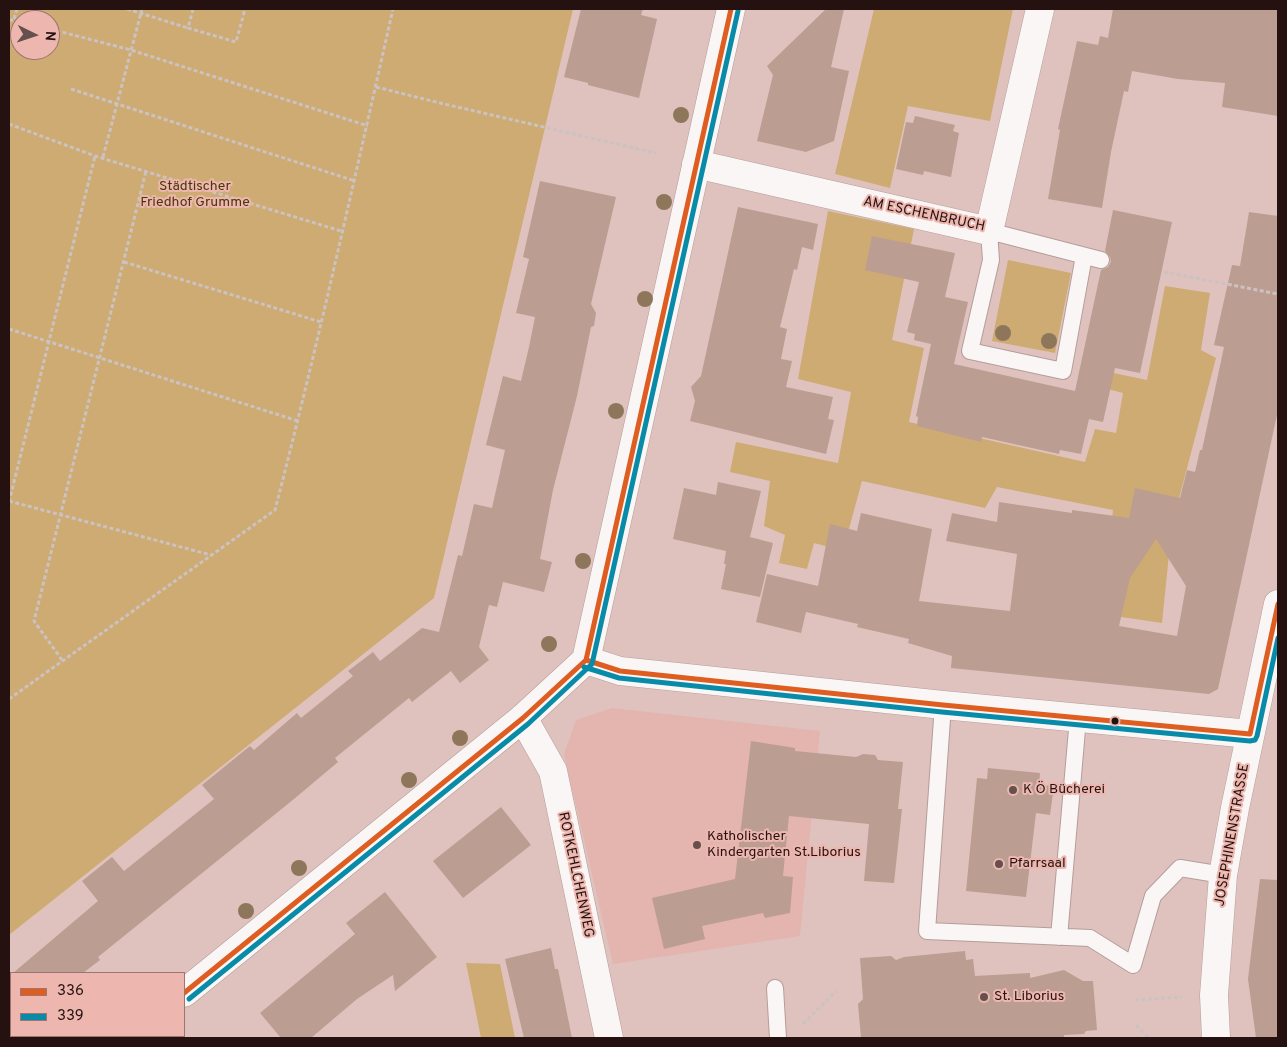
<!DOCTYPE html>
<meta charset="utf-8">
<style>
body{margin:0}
#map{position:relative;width:1287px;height:1047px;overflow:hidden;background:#dfc2be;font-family:Overpass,sans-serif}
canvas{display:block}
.frame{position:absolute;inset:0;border:10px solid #251210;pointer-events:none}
.legend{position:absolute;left:10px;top:972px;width:175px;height:65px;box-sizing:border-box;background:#edb7b0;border:1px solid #9d7570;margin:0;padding:6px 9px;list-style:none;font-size:15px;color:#251210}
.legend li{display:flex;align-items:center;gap:10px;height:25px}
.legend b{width:25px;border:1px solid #9d7570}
.north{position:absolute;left:10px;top:10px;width:50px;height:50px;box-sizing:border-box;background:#edb7b0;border:1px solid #9d7570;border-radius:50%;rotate:94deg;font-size:14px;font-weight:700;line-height:20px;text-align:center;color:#251210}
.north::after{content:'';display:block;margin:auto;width:18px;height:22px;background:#66504d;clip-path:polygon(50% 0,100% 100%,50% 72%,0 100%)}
</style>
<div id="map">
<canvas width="1287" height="1047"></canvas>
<div class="frame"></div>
<ul class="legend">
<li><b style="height:6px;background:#de5d20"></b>336</li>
<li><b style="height:6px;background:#078ba8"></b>339</li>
</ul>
<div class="north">N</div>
</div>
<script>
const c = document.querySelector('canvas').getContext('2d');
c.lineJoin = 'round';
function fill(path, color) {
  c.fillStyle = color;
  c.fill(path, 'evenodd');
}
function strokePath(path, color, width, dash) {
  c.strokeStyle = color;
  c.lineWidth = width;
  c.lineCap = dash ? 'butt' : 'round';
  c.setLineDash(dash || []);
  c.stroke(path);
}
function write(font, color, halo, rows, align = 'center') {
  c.font = font + ' Overpass,sans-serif';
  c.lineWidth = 4;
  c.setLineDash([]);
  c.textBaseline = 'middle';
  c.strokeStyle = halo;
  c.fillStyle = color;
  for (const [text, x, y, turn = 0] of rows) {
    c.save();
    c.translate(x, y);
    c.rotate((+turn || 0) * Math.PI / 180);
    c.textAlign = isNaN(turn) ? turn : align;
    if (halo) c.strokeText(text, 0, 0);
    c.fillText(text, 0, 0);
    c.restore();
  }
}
fill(new Path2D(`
 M 612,708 L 820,731 L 800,936 L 613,964 L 564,754 L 576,720 Z`), '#e4b4af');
fill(new Path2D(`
 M 9,9 L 573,9 L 434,598 L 9,935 ZM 20,20 L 50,20 L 50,50 L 20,50 Z
 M 874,9 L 1013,9 L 990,121 L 908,106 L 890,188 L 835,174 Z
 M 828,211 L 914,229 L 892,340 L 924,348 L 909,422 L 1085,462 L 1095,429 L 1116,433 L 1123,393 L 1100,387 L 1104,371 L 1147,380 L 1165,286 L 1210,293 L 1201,350 L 1216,358 L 1172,525 L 1162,623 L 1101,614 L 1113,510 L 997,487 L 985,508 L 862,481 L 843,551 L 814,543 L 807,569 L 779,563 L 785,535 L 764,526 L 770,481 L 730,472 L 736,442 L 838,463 L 851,392 L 798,379 Z
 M 1008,260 L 1071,273 L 1055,353 L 992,341 Z
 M 466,963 L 500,964 L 515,1038 L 481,1038 Z`), '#ceab72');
fill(new Path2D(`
 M 581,9 L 643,9 L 641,15 L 657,19 L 639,98 L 588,85 L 588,83 L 564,77 Z
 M 826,9 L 844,9 L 831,67 L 849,71 L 834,141 L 806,152 L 757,141 L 773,75 L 767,66 Z
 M 1113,9 L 1278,9 L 1278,116 L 1222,107 L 1225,83 L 1178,79 L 1132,71 L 1128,92 L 1124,91 L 1111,152 L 1102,208 L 1048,199 L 1060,130 L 1058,129 L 1077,41 L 1098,45 L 1100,36 L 1108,38 Z
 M 915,116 L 955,125 L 953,131 L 959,133 L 951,177 L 924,171 L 923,175 L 896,169 L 906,122 L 913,123 Z
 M 540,181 L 616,197 L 591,304 L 596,313 L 594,326 L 591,327 L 577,396 L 553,490 L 540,559 L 552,562 L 544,592 L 503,582 L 497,607 L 489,605 L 479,647 L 489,660 L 460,683 L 451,671 L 412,702 L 409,698 L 335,758 L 338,762 L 294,799 L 98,957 L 100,960 L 83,973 L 13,973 L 98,901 L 82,881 L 112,857 L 124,871 L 214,799 L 202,785 L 250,746 L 254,750 L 297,713 L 301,718 L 353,676 L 348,671 L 373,652 L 380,661 L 422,628 L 439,632 L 458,555 L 462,556 L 474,504 L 492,508 L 505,450 L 486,445 L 503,376 L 521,381 L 529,347 L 535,317 L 516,313 L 529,259 L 523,257 Z
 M 738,207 L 818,224 L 813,250 L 802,247 L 797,270 L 794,269 L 780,327 L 787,329 L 781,359 L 792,361 L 786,387 L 833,397 L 828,419 L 834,420 L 826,454 L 690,421 L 695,401 L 691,387 L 701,376 Z
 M 1113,210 L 1172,222 L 1140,373 L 1115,368 L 1103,422 L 1089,419 L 1081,454 L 1060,450 L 1059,454 L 982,437 L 981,442 L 917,426 L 918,417 L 916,416 L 931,344 L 914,340 L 915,334 L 907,332 L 919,282 L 865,270 L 872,236 L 955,253 L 945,297 L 968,302 L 954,364 L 1075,391 L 1101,270 L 1108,267 L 1111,262 L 1110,257 L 1105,251 Z
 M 1249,212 L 1278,216 L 1278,410 L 1218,689 L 1209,694 L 951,668 L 952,656 L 908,643 L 909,639 L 857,627 L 858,624 L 806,612 L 801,633 L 756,622 L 767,574 L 818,586 L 830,524 L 857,531 L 861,513 L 932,529 L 919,601 L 1010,611 L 1017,554 L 946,541 L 952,513 L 997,522 L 999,502 L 1072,513 L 1072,510 L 1129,518 L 1135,488 L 1180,498 L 1187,470 L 1195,472 L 1200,450 L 1202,450 L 1224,347 L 1214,345 L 1232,265 L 1240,266 ZM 1156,539 L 1186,586 L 1177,636 L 1119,626 L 1130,578 Z
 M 718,482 L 761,491 L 750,537 L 773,543 L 760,597 L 721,589 L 726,564 L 724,564 L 726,551 L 673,539 L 684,488 L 716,495 Z
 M 751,741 L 795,748 L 795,751 L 856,757 L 863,754 L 875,755 L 878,760 L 903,762 L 898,809 L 902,809 L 894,883 L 864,881 L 869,824 L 789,816 L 783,876 L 793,877 L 790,913 L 765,918 L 763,913 L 702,926 L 705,939 L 664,949 L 652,898 L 735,879 Z
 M 988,768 L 1040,773 L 1039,785 L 1054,786 L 1050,815 L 1036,813 L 1026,897 L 966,891 L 977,778 L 987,779 Z
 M 501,807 L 531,845 L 463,898 L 433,861 Z
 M 1260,879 L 1278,880 L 1278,1038 L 1256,1038 L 1248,979 Z
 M 385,892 L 437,957 L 395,991 L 393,975 L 357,999 L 311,1038 L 281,1038 L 260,1013 L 355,934 L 346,923 Z
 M 551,948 L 555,969 L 558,969 L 572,1038 L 524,1038 L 505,959 Z
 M 965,951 L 966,960 L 973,959 L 975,976 L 1030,973 L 1030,978 L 1064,970 L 1083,981 L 1093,981 L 1097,1030 L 1086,1031 L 1084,1034 L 1064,1035 L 1064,1038 L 861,1038 L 858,1004 L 863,999 L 860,958 L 891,956 L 896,960 L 904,957 Z`), '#bc9d91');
const lane = new Path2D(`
 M 1084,256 L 1063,371 L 970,351 L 991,260 L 989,231 L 1101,260
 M 943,705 L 927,931 L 1090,938 L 1133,965 L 1153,896 L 1180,868 L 1223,875
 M 1059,937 L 1078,718
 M 775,988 L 778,1038`);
const street = new Path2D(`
 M 696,164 L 989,231 L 1040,9
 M 586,660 L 620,671 L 943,705 L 1250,734
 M 523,718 L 553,771 L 609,1038
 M 184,993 L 523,718 L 586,660 L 731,9
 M 129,1038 L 132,1036`);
const secondary = new Path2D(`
 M 1216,1038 L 1214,995 L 1223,875 L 1235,808 L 1278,604`);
strokePath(lane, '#b49d9a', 18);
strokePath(street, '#b49d9a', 29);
strokePath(secondary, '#b49d9a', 29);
strokePath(new Path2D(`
 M 127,9 L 188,28
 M 193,9 L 188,28 L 236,42 L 245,9
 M 14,19 L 17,9
 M 9,20 L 20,21
 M 50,29 L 131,50 L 368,126
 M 376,87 L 440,103 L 656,153
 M 71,89 L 355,181
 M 9,124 L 95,156 L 341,231
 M 103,157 L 142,9
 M 124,262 L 321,322
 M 1164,272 L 1278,294
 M 9,329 L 298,421
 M 9,501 L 211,555
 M 9,502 L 95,156
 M 62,660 L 34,621 L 146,171
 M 9,699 L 275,510 C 318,344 355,176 393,9
 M 1135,1000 L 1182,997
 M 803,1024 L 836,991
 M 1136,1025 L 1149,1038`), '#cbc2c1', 3, [4, 2.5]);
strokePath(lane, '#faf6f5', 16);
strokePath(street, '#faf6f5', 28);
strokePath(secondary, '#faf6f5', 28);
strokePath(new Path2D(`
 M 586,660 L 620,671 L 943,705 L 1250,734 L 1278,604
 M 184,993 L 523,718 L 586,660 L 731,9`), '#de5d20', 5);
strokePath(new Path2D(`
 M 584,667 L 619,678 L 942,712 L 1250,741 L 1255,740 L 1257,736 L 1278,638
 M 189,999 L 528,724 L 592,664 L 738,11`), '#078ba8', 5);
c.fillStyle = '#8d765a';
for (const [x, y] of [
 [681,115],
 [664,202],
 [645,299],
 [1003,333],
 [1049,341],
 [616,411],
 [583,561],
 [549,644],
 [460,738],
 [409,780],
 [299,868],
 [246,911]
]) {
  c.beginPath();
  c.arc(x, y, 8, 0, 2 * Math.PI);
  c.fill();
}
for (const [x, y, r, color] of [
 [1115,721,4.5,"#251210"],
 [1013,790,5,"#66504d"],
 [697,845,5,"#66504d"],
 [999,864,5,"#66504d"],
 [984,997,5,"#66504d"]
]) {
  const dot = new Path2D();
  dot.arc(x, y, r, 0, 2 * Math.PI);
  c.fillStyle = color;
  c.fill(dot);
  strokePath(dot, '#edb7b0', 2);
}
write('14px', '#4a3708', '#edb7b0', [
 ["Städtischer",195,187],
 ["Friedhof Grumme",195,203]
]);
write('14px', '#251210', '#edb7b0', [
 ["AM ESCHENBRUCH",924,215,12],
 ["JOSEPHINENSTRASSE",1233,835,-80],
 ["ROTKEHLCHENWEG",575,875,78]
]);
write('14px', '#251210', '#edb7b0', [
 ["K Ö Bücherei",1023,790],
 ["Katholischer",707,837],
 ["Kindergarten St.Liborius",707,853],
 ["Pfarrsaal",1009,864],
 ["St. Liborius",994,997]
], 'left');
</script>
